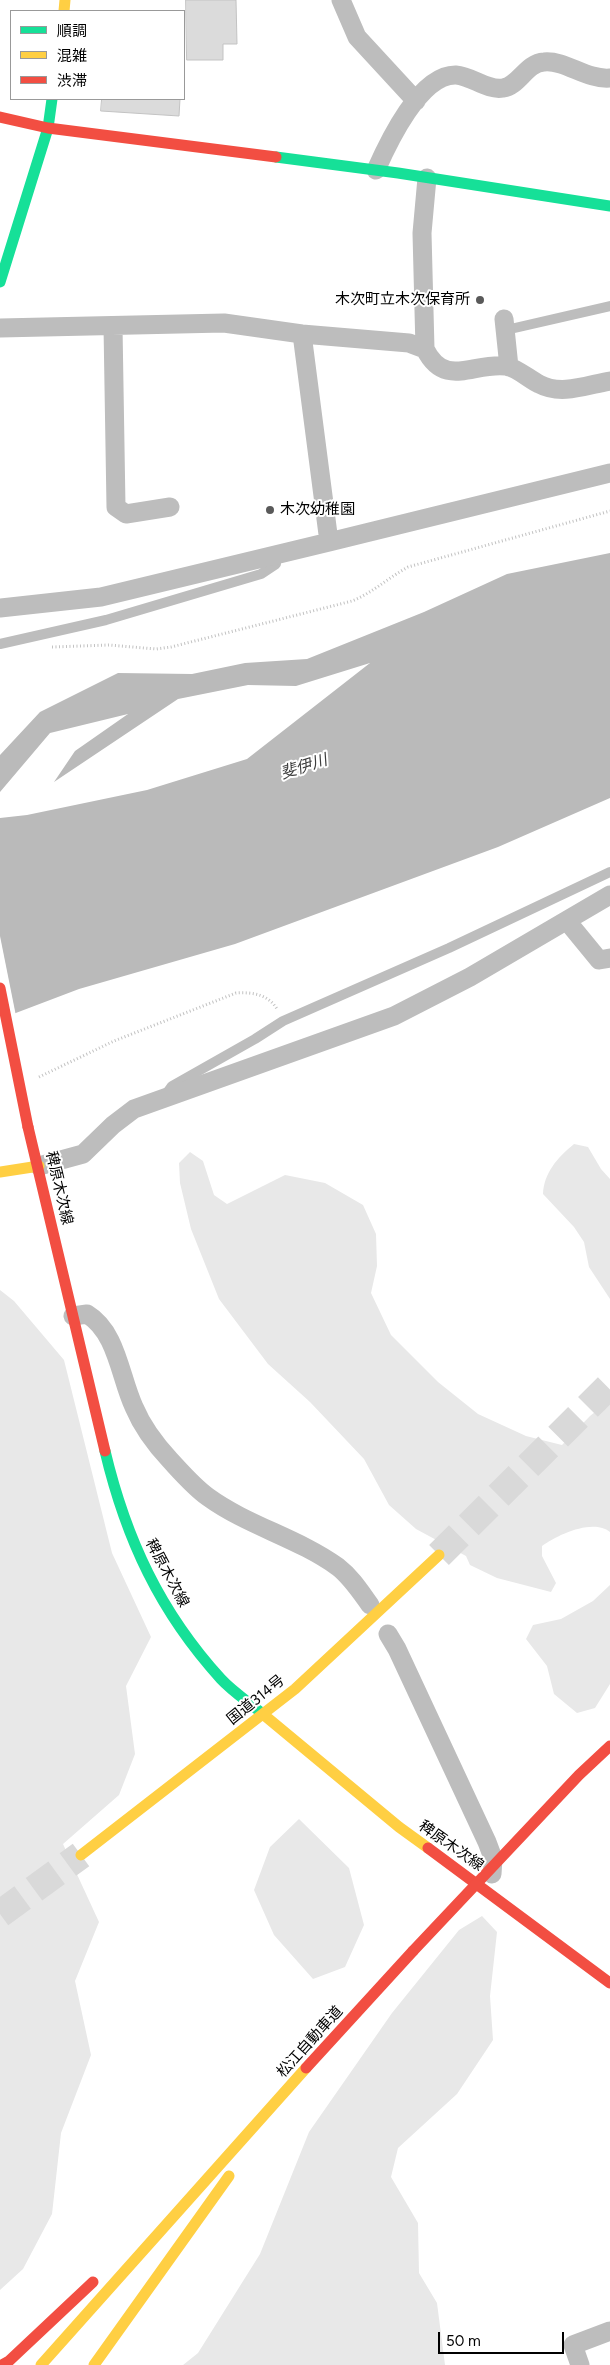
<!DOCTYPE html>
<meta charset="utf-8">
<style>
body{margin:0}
#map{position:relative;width:610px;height:2365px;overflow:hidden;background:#fff;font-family:Figtree,"Noto Sans JP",sans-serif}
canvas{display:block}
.legend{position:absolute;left:10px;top:10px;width:175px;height:90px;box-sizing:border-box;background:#fff;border:1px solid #999;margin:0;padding:6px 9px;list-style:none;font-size:15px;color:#000}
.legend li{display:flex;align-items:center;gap:10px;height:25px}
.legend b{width:25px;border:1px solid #999}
.scale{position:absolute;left:438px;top:2332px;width:126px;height:22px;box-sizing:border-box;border:2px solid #000;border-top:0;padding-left:6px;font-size:15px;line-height:18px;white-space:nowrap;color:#000;-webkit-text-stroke:4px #fff;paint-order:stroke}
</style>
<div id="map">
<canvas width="610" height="2365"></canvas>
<ul class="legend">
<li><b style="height:6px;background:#16e098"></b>順調</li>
<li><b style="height:6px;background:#ffcf43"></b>混雑</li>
<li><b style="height:6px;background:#f24e42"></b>渋滞</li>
</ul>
<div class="scale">50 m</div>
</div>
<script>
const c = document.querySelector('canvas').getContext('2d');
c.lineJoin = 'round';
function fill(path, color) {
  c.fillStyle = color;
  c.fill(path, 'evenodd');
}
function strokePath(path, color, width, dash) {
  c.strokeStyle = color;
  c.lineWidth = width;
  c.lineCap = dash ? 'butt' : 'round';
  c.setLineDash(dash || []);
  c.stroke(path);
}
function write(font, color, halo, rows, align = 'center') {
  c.font = font + ' Figtree,"Noto Sans JP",sans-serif';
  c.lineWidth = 4;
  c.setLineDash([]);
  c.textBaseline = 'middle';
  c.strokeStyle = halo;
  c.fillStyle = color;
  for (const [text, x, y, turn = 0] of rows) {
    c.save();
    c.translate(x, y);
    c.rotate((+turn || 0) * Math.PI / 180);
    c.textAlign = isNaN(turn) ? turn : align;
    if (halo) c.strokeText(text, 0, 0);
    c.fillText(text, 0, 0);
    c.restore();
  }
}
fill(new Path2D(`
 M 574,1144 L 588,1147 L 601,1169 L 610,1179 L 610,1299 L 589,1267 L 584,1242 L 574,1227 L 543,1194 C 544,1173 557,1158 574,1144 Z
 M 190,1152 L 203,1161 L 214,1195 L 227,1204 L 285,1175 L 325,1183 L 363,1205 L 376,1234 L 377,1266 L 371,1293 L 391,1335 L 438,1382 L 478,1414 L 526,1436 L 562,1445 L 590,1416 L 610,1400 L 610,1532 C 593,1518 557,1535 542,1546 L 542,1556 L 556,1583 L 551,1592 L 497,1578 L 470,1565 L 466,1556 L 416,1529 L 389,1505 L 364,1459 L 310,1402 L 268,1364 L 219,1299 L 191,1229 L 180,1183 L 179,1163 Z
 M 0,1290 L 14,1301 L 64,1360 L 112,1553 L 151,1637 L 126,1686 L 135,1754 L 119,1795 L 63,1844 L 99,1922 L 75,1981 L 91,2055 L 61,2133 L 52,2214 L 23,2269 L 0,2290 Z
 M 610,1585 L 610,1684 L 595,1708 L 577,1713 L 554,1694 L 547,1666 L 526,1639 L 533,1625 L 561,1619 L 593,1601 Z
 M 299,1819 L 349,1868 L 364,1925 L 345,1967 L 313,1979 L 274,1935 L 254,1890 L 270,1847 Z
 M 482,1916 L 497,1932 L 490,1996 L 493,2040 L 457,2094 L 398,2148 L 391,2177 L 418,2223 L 419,2273 L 437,2303 L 445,2365 L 183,2365 L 198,2353 L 260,2254 L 309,2132 L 392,2013 L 459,1930 Z`), '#e8e8e8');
fill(new Path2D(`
 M 610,553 L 610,798 L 498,847 L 235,944 L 79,989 L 0,1019 L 0,818 L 27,815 L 147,790 L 247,759 L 370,663 L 296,686 L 248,685 L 178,699 L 54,782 L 75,751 L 128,714 L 50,733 L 0,792 L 0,755 L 40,712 L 118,673 L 192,674 L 245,663 L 307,659 L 424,612 L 507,574 Z`), '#bababa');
fill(new Path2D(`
 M 0,936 L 16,1016 L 0,1022 Z`), '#fff');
const building = new Path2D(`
 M 186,0 L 236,0 L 237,44 L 223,44 L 223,60 L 187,60 Z
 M 102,99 L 180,99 L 179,116 L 101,111 Z`);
fill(building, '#dbdbdb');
strokePath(building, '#c3c3c3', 1);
strokePath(new Path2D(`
 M 439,1555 L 610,1385
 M 0,1914 L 81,1855`), '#d9d9d9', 28, [28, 14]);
strokePath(new Path2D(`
 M 52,647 L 109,645 L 156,649 L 171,647 L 352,601 C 372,593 388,578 408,567 L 610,511
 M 39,1077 L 114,1041 L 236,993 C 252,992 268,994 277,1009`), '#c2c2c2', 3, [1, 2.5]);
strokePath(new Path2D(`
 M 506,330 L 610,306
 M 0,644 L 106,620 L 261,574 L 276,564 L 276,555
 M 167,1093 L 172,1086 L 255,1039 L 283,1021 L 449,948 L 610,872`), '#bdbdbd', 10);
strokePath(new Path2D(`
 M 341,0 L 357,37 L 416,101
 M 376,170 C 388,143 420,74 456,75 C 472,76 487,91 503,88 C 519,86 526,63 544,62 C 566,60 586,80 610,78
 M 427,178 L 422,233 L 425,349 C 445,389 473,362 506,366 C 517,368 529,379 539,384 C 561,396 587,385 610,381
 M 504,319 L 509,367
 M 113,326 L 116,507 L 126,514 L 170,507
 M 0,328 L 224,323 L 302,334 L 409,343 L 425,349
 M 329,542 L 610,473
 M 0,608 L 101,597 L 329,542 L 302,334
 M 567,921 L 599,960 L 610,958
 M 39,1166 L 83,1154 L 113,1125 L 134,1109 L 394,1016 L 470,977 L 610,895
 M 73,1316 L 87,1314 C 117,1332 120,1377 134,1407 C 142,1426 156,1445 170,1460 C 182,1473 194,1487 208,1497 C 248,1526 298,1538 338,1567 C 351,1577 360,1591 370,1605
 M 388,1634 L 397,1649 L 487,1842 L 493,1858 L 492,1874
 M 580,2365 L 573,2345 L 610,2331`), '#bdbdbd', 19);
strokePath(new Path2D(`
 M 276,157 L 398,173 L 610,206
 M 0,282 L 48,128 L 52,99
 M 105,1451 C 126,1539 160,1612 221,1679 C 233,1692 250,1703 264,1715`), '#16e098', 11);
strokePath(new Path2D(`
 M 64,11 L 65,0
 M 0,1172 L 39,1166
 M 264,1715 L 399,1827 L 428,1848
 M 81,1855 L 295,1689 L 439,1555
 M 41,2365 L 306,2068
 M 94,2365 L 229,2176`), '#ffcf43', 11);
strokePath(new Path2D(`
 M 0,117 L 48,128 L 276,157
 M 28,1127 L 105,1451
 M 428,1848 L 610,1983
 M 306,2068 L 413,1951
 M 2,2365 L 9,2361 L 93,2282`), '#f24e42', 11);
strokePath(new Path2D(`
 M 0,988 L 28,1127
 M 413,1951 L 579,1775 L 610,1746`), '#f24e42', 11);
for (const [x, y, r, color] of [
 [480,300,5,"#595959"],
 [270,510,5,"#595959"]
]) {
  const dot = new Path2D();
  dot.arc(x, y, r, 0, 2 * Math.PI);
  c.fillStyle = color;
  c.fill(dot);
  strokePath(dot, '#fff', 2);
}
write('15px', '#000', '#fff', [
 ["木次町立木次保育所",470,300],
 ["木次幼稚園",280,510,"left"]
], 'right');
write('15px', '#000', '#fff', [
 ["稗原木次線",59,1188,77],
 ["稗原木次線",167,1573,62],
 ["国道314号",256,1700,-39],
 ["稗原木次線",451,1846,35],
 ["松江自動車道",310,2042,-48]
]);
write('italic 16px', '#3d3d3d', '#fff', [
 ["斐伊川",304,767,-18]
]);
</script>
